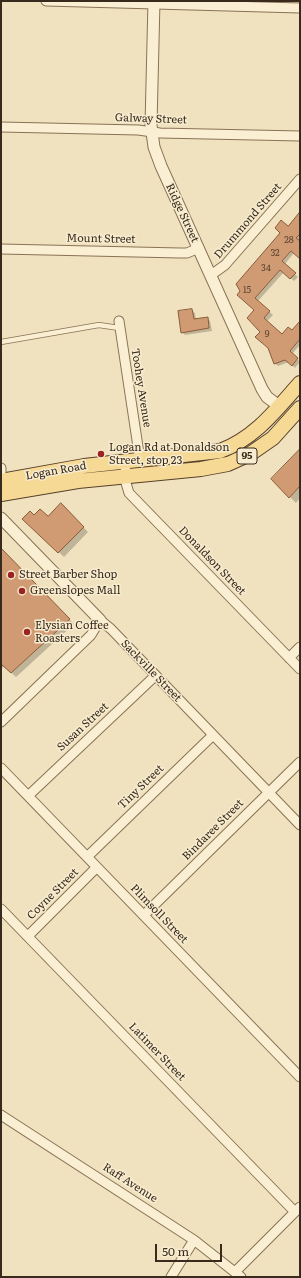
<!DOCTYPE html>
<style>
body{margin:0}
#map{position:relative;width:301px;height:1278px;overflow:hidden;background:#f0e2bf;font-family:Literata,serif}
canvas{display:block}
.frame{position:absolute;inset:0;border:2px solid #382a1c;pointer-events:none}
.scale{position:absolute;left:155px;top:1244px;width:67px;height:18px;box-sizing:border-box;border:2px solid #382a1c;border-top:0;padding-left:5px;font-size:12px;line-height:14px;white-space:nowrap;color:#382a1c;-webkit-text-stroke:3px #f7eccf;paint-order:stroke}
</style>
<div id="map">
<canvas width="301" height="1278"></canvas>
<div class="frame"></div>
<div class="scale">50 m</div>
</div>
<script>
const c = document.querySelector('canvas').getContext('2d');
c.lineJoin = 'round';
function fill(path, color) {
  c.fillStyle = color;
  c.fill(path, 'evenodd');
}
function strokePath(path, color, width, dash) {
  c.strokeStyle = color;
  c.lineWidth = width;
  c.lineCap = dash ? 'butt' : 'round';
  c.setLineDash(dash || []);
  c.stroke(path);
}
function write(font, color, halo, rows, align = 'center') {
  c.font = font + ' Literata,serif';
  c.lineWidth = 3;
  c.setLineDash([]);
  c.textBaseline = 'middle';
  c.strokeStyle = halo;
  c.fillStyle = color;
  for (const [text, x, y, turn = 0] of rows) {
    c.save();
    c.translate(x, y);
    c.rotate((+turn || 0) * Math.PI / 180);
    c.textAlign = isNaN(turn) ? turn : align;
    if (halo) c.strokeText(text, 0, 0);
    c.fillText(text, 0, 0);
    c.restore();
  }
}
fill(new Path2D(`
 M 300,213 L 300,258 L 294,253 L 284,265 L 298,277 L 294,281 L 284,272 L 258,301 L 273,315 L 266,322 L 283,336 L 292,332 L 300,322 L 300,345 L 292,354 L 300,362 L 295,368 L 289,362 L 278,366 L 274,363 L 255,310 L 241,298 L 288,228 Z
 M 192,310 L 195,313 L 196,320 L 207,318 L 210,321 L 212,331 L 185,335 L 182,332 Z
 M 300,454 L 300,498 L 296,503 L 272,479 Z
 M 61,504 L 88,532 L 64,557 L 24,519 L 48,518 Z
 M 1,549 L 74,624 L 16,677 L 4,666 L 1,669 Z`), '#0003');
const building = new Path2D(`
 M 300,212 L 300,234 L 296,238 L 300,241 L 300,259 L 291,251 L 282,261 L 296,273 L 290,279 L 280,270 L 255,298 L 270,311 L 264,318 L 282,334 L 288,327 L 292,330 L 300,321 L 300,339 L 290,351 L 298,358 L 292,366 L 285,360 L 274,364 L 268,348 L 255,337 L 260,332 L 247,318 L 254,310 L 237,295 L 240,291 L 236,284 L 280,233 L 275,228 L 281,220 L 288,226 Z
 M 192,309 L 194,319 L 208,317 L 209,328 L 181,333 L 178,311 Z
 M 300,449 L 300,486 L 289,498 L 271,479 Z
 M 61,503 L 84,527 L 58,553 L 22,519 L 30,511 L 34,515 L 40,509 L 48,516 Z
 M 1,548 L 70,619 L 11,673 L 1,664 Z`);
fill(building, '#d09b73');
strokePath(building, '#8a5b3b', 1);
const service = new Path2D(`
 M 1,342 L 99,325 L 119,328`);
const minor = new Path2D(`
 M 46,1 L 300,8
 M 1,127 L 138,130 L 160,133 L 300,136
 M 1,249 L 180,253 L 187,253 L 199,248
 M 211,275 L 225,265 L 300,179
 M 119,321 L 140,460
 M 125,461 L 126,483 L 129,493 L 300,669
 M 1,468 L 1,476
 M 289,658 L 300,647
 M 1,722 L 91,635 L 100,620 L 111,629 L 300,825
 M 1,768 L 300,1077
 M 28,796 L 155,676
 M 87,857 L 213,735
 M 1,909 L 295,1212
 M 144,915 L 300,762
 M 28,936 L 96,868
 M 1,1115 L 194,1240 L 241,1277
 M 236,1271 L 300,1207
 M 171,1277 L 194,1240`);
const tertiary = new Path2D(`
 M 154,1 L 151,125 L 154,147 L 161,166 L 262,389 L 267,397 L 279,406
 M 1,518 L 100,620`);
const primary = new Path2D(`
 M 1,481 L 84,466 L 220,451 C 255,438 276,410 300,383
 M 1,494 L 78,481 L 201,469 L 228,464 L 250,454 L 273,438 L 300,408`);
strokePath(service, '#897256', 6);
strokePath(minor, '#897256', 11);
strokePath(tertiary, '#897256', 13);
strokePath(primary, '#57402b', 16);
strokePath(service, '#faefd2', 4.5);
strokePath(minor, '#faefd2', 9);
strokePath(tertiary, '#faefd2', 11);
strokePath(primary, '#f6d994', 14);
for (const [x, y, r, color] of [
 [101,454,4,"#9b2423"],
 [11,575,4,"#9b2423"],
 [22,591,4,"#9b2423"],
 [27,632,4,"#9b2423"]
]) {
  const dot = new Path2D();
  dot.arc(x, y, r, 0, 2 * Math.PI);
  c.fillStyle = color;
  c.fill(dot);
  strokePath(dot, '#f7eccf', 1.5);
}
write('9px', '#5e4632', null, [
 ["28",289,240],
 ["32",275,253],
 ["34",266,268],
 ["15",247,290],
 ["9",267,334]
]);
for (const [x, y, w] of [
 [247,456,20]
]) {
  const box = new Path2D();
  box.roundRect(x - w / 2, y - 8, w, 16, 3);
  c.fillStyle = '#f7eccf';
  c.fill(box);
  strokePath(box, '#382a1c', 1);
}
write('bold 10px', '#382a1c', null, [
 ["95",247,456]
]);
write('11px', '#382a1c', '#f7eccf', [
 ["Galway Street",151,119,2],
 ["Ridge Street",182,213,65],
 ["Drummond Street",248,221,-49],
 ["Mount Street",101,239,1],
 ["Toohey Avenue",141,388,81],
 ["Logan Road",56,471,-10],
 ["Donaldson Street",212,561,46],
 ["Sackville Street",151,671,46],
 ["Susan Street",83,727,-43],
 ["Tiny Street",141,787,-44],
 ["Bindaree Street",213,830,-45],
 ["Coyne Street",53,894,-45],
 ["Plimsoll Street",159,914,46],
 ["Latimer Street",157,1052,46],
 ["Raff Avenue",130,1183,33]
]);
write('11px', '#382a1c', '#f7eccf', [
 ["Logan Rd at Donaldson",109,448],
 ["Street, stop 23",109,461],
 ["Street Barber Shop",19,575],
 ["Greenslopes Mall",30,591],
 ["Elysian Coffee",35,626],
 ["Roasters",35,639]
], 'left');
</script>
